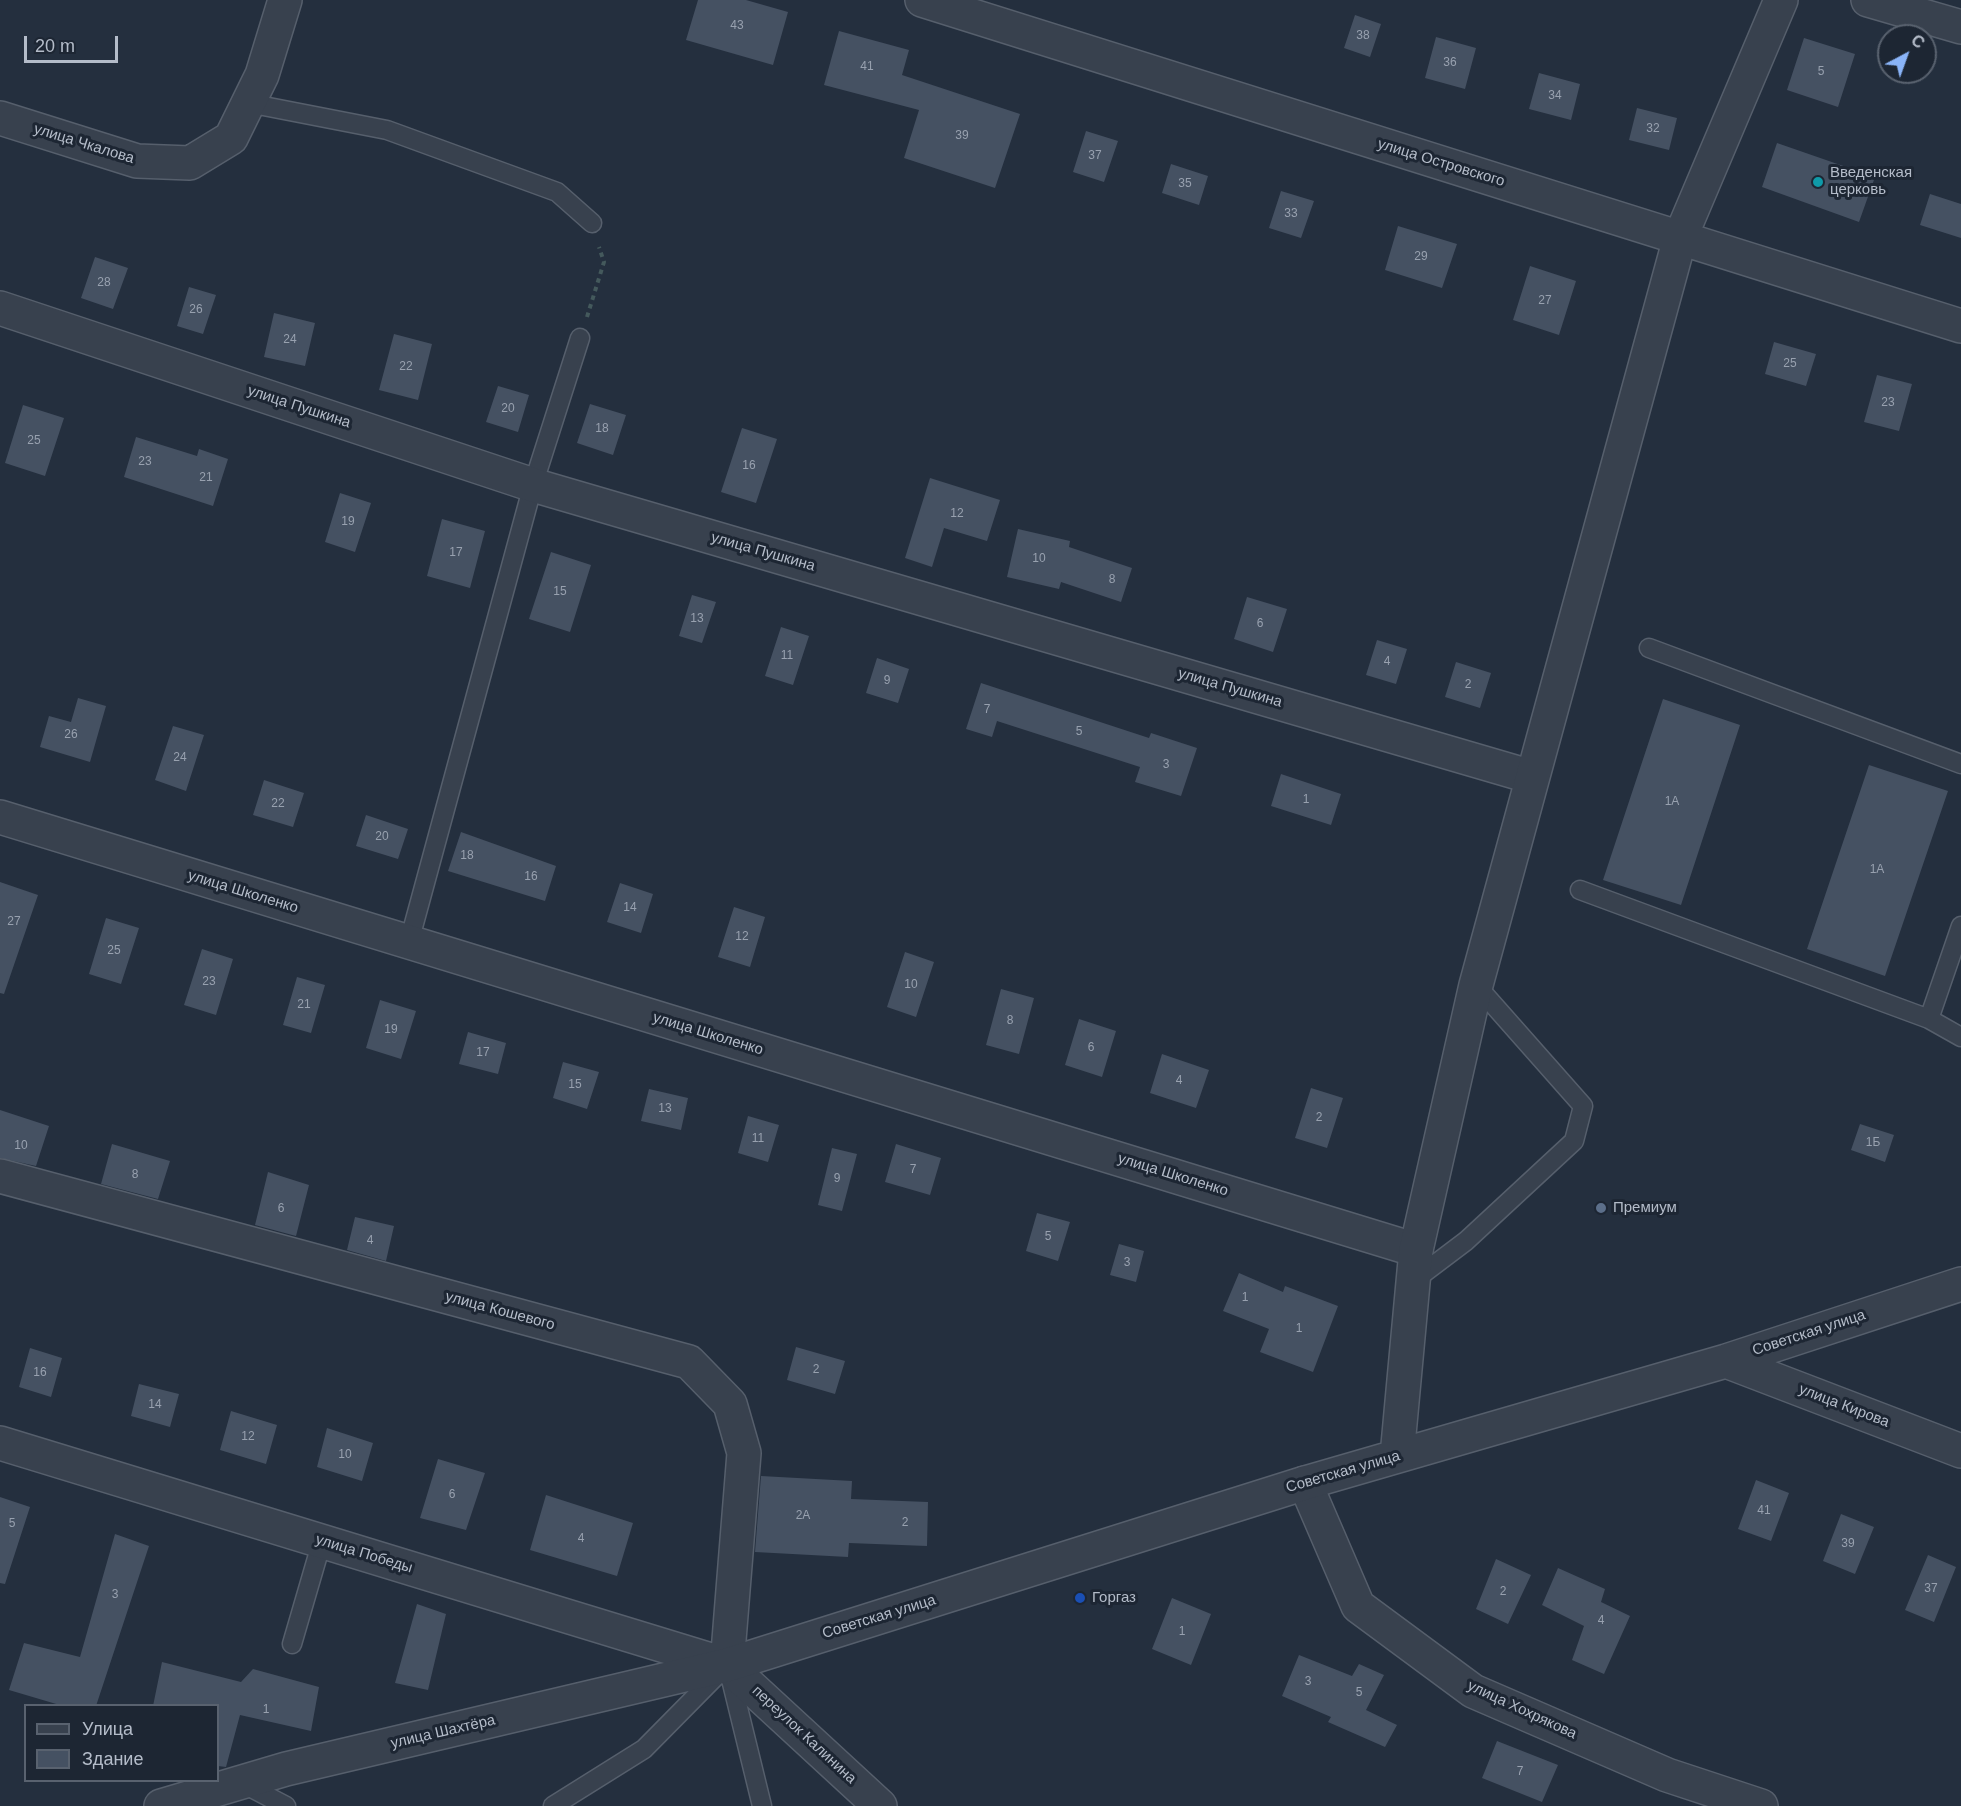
<!DOCTYPE html>
<meta charset="utf-8">
<style>
body{margin:0}
#map{position:relative;width:1961px;height:1806px;overflow:hidden;background:#242f3e;font-family:Arial,sans-serif}
canvas{display:block}
.legend{position:absolute;left:24px;top:1704px;width:195px;height:78px;box-sizing:border-box;background:#1d2633;border:2px solid #59626f;margin:0;padding:8px 10px;list-style:none;font-size:18px;color:#b4bcc9}
.legend li{display:flex;align-items:center;gap:12px;height:30px}
.legend b{width:30px;border:2px solid #59626f}
.north{position:absolute;left:1877px;top:24px;width:60px;height:60px;box-sizing:border-box;background:#1d2633;border:2px solid #59626f;border-radius:50%;rotate:41deg;font-size:16px;font-weight:700;line-height:24px;text-align:center;color:#b4bcc9}
.north::after{content:'';display:block;margin:auto;width:21px;height:27px;background:#8ab4f8;clip-path:polygon(50% 0,100% 100%,50% 72%,0 100%)}
.scale{position:absolute;left:24px;top:36px;width:94px;height:27px;box-sizing:border-box;border:3px solid #b4bcc9;border-top:0;padding-left:8px;font-size:18px;line-height:21px;white-space:nowrap;color:#b4bcc9;-webkit-text-stroke:4px #1d2633;paint-order:stroke}
</style>
<div id="map">
<canvas width="1961" height="1806"></canvas>
<ul class="legend">
<li><b style="height:8px;background:#38414e"></b>Улица</li>
<li><b style="height:16px;background:#455162"></b>Здание</li>
</ul>
<div class="north">С</div>
<div class="scale">20 m</div>
</div>
<script>
const c = document.querySelector('canvas').getContext('2d');
c.lineJoin = 'round';
function fill(path, color) {
  c.fillStyle = color;
  c.fill(path, 'evenodd');
}
function strokePath(path, color, width, dash) {
  c.strokeStyle = color;
  c.lineWidth = width;
  c.lineCap = dash ? 'butt' : 'round';
  c.setLineDash(dash || []);
  c.stroke(path);
}
function write(font, color, halo, rows, align = 'center') {
  c.font = font + ' Arial,sans-serif';
  c.lineWidth = 6;
  c.setLineDash([]);
  c.textBaseline = 'middle';
  c.strokeStyle = halo;
  c.fillStyle = color;
  for (const [text, x, y, turn = 0] of rows) {
    c.save();
    c.translate(x, y);
    c.rotate((+turn || 0) * Math.PI / 180);
    c.textAlign = isNaN(turn) ? turn : align;
    if (halo) c.strokeText(text, 0, 0);
    c.fillText(text, 0, 0);
    c.restore();
  }
}
fill(new Path2D(`
 M 698,0 L 746,0 L 788,12 L 773,65 L 686,40 Z
 M 1355,15 L 1381,24 L 1370,57 L 1344,48 Z
 M 839,31 L 909,50 L 902,75 L 1020,114 L 995,188 L 904,158 L 919,110 L 824,85 Z
 M 1436,37 L 1476,48 L 1465,89 L 1425,78 Z
 M 1804,38 L 1855,54 L 1838,107 L 1787,90 Z
 M 1539,73 L 1580,84 L 1571,120 L 1529,109 Z
 M 1637,108 L 1677,118 L 1669,150 L 1629,140 Z
 M 1086,131 L 1118,141 L 1104,182 L 1073,172 Z
 M 1777,143 L 1875,177 L 1859,222 L 1762,187 Z
 M 1171,164 L 1208,176 L 1199,205 L 1162,193 Z
 M 1281,191 L 1314,201 L 1301,238 L 1269,228 Z
 M 1930,194 L 1961,204 L 1961,238 L 1920,225 Z
 M 1398,226 L 1457,244 L 1442,288 L 1385,270 Z
 M 95,257 L 128,268 L 113,309 L 81,298 Z
 M 1530,266 L 1576,281 L 1559,335 L 1513,320 Z
 M 189,287 L 216,295 L 203,334 L 177,326 Z
 M 274,313 L 315,323 L 305,366 L 264,357 Z
 M 394,334 L 432,344 L 418,400 L 379,390 Z
 M 1774,342 L 1816,354 L 1806,386 L 1765,374 Z
 M 1877,375 L 1912,384 L 1899,431 L 1864,422 Z
 M 498,386 L 529,395 L 518,432 L 486,422 Z
 M 590,404 L 626,415 L 613,455 L 577,443 Z
 M 23,405 L 64,418 L 45,476 L 5,463 Z
 M 742,428 L 777,439 L 756,503 L 721,492 Z
 M 136,437 L 197,456 L 199,449 L 228,459 L 213,506 L 124,477 Z
 M 930,478 L 1000,500 L 987,541 L 944,528 L 932,567 L 905,558 Z
 M 340,493 L 371,503 L 355,552 L 325,542 Z
 M 442,519 L 485,531 L 470,588 L 427,576 Z
 M 1018,529 L 1070,541 L 1069,547 L 1132,568 L 1121,602 L 1061,582 L 1059,589 L 1007,577 Z
 M 551,552 L 591,565 L 570,632 L 529,619 Z
 M 692,595 L 716,602 L 702,643 L 679,636 Z
 M 1247,597 L 1287,609 L 1273,652 L 1234,639 Z
 M 781,627 L 809,636 L 793,685 L 765,676 Z
 M 1377,640 L 1407,649 L 1396,684 L 1366,675 Z
 M 877,658 L 909,669 L 898,703 L 866,693 Z
 M 1456,662 L 1491,673 L 1480,708 L 1445,697 Z
 M 981,683 L 1149,738 L 1151,733 L 1197,748 L 1181,796 L 1135,782 L 1140,767 L 997,721 L 992,737 L 966,729 Z
 M 78,698 L 106,706 L 90,762 L 40,747 L 49,716 L 71,722 Z
 M 1663,699 L 1740,725 L 1681,905 L 1603,880 Z
 M 173,726 L 204,735 L 186,791 L 155,780 Z
 M 1869,765 L 1948,791 L 1885,976 L 1807,949 Z
 M 1281,774 L 1341,794 L 1331,825 L 1271,806 Z
 M 264,780 L 304,793 L 293,827 L 253,815 Z
 M 366,815 L 408,829 L 398,859 L 356,846 Z
 M 461,832 L 556,866 L 545,901 L 448,871 Z
 M 0,882 L 38,895 L 4,994 L 0,993 Z
 M 620,883 L 653,894 L 641,933 L 607,922 Z
 M 734,907 L 765,917 L 750,967 L 718,957 Z
 M 106,918 L 139,928 L 121,984 L 89,974 Z
 M 202,949 L 233,959 L 216,1015 L 184,1005 Z
 M 905,952 L 934,962 L 916,1017 L 887,1007 Z
 M 297,977 L 325,985 L 311,1033 L 283,1025 Z
 M 1001,989 L 1034,998 L 1019,1054 L 986,1045 Z
 M 380,1000 L 416,1011 L 401,1059 L 366,1048 Z
 M 1079,1019 L 1116,1031 L 1102,1077 L 1065,1065 Z
 M 468,1032 L 506,1043 L 498,1074 L 459,1064 Z
 M 1162,1054 L 1209,1070 L 1196,1108 L 1150,1093 Z
 M 563,1062 L 599,1072 L 587,1109 L 553,1098 Z
 M 1311,1088 L 1343,1098 L 1327,1148 L 1295,1138 Z
 M 649,1089 L 688,1098 L 681,1130 L 641,1121 Z
 M 0,1110 L 49,1126 L 36,1166 L 0,1158 Z
 M 748,1116 L 779,1125 L 768,1162 L 738,1153 Z
 M 1860,1124 L 1894,1135 L 1885,1162 L 1851,1150 Z
 M 112,1144 L 170,1161 L 158,1199 L 101,1184 Z
 M 896,1144 L 941,1158 L 930,1195 L 885,1182 Z
 M 832,1148 L 857,1154 L 842,1211 L 818,1205 Z
 M 268,1172 L 309,1185 L 296,1236 L 255,1225 Z
 M 1037,1213 L 1070,1222 L 1058,1261 L 1026,1251 Z
 M 355,1217 L 394,1226 L 386,1261 L 347,1250 Z
 M 1119,1244 L 1144,1251 L 1136,1282 L 1110,1275 Z
 M 1239,1273 L 1283,1292 L 1285,1286 L 1338,1306 L 1313,1372 L 1260,1352 L 1269,1329 L 1223,1311 Z
 M 796,1347 L 845,1361 L 835,1394 L 787,1380 Z
 M 30,1348 L 62,1358 L 51,1397 L 19,1387 Z
 M 139,1384 L 179,1394 L 170,1427 L 131,1416 Z
 M 231,1411 L 277,1425 L 266,1464 L 220,1450 Z
 M 327,1428 L 373,1443 L 362,1481 L 317,1467 Z
 M 438,1459 L 485,1473 L 466,1530 L 420,1518 Z
 M 761,1476 L 852,1481 L 851,1499 L 928,1502 L 927,1546 L 849,1543 L 848,1557 L 755,1552 Z
 M 1756,1480 L 1789,1493 L 1771,1541 L 1738,1529 Z
 M 546,1495 L 633,1523 L 617,1576 L 530,1550 Z
 M 0,1497 L 30,1507 L 5,1584 L 0,1583 Z
 M 1841,1514 L 1874,1527 L 1855,1574 L 1823,1561 Z
 M 115,1534 L 149,1546 L 96,1706 L 63,1706 L 9,1690 L 24,1643 L 80,1657 Z
 M 1928,1555 L 1956,1567 L 1934,1622 L 1905,1610 Z
 M 1496,1559 L 1531,1575 L 1508,1624 L 1476,1609 Z
 M 1558,1568 L 1605,1589 L 1601,1602 L 1630,1616 L 1604,1674 L 1572,1660 L 1584,1626 L 1542,1605 Z
 M 1172,1598 L 1211,1614 L 1191,1665 L 1152,1649 Z
 M 417,1604 L 446,1614 L 428,1690 L 395,1683 Z
 M 1299,1655 L 1352,1676 L 1359,1664 L 1384,1675 L 1366,1710 L 1397,1725 L 1385,1747 L 1328,1722 L 1331,1717 L 1282,1696 Z
 M 162,1662 L 241,1682 L 253,1669 L 319,1687 L 311,1731 L 240,1715 L 226,1767 L 218,1766 L 218,1706 L 153,1706 Z
 M 1497,1741 L 1558,1765 L 1542,1802 L 1482,1778 Z`), '#455162');
const service = new Path2D(`
 M 248,103 L 387,130 L 557,192 L 592,223
 M 1649,648 L 1961,764
 M 1580,890 L 1929,1019 L 1961,1037
 M 409,942 L 533,485 L 580,338
 M 1929,1019 L 1961,926
 M 1413,1281 L 1466,1241 L 1574,1141 L 1583,1106 L 1476,985
 M 292,1644 L 322,1541
 M 729,1671 L 762,1806
 M 240,1782 L 286,1806
 M 553,1806 L 644,1749 L 722,1670`);
const minor = new Path2D(`
 M 1868,0 L 1961,27
 M 0,308 L 533,485 L 1532,777
 M 0,817 L 1416,1250
 M 0,1176 L 689,1362 L 730,1404 L 744,1453 L 727,1665
 M 0,1443 L 727,1665 L 880,1806
 M 1305,1483 L 1358,1606 L 1473,1691 L 1667,1775 L 1761,1806`);
const tertiary = new Path2D(`
 M 922,0 L 1961,326
 M 0,118 L 137,161 L 190,163 L 231,138 L 262,75 L 285,0
 M 1726,1361 L 1961,1451
 M 1397,1456 L 1416,1250 L 1476,985 L 1680,238 L 1781,0
 M 161,1806 L 286,1769 L 727,1665 L 1305,1483 L 1726,1361 L 1961,1284`);
strokePath(service, '#565f6c', 21);
strokePath(minor, '#565f6c', 36);
strokePath(tertiary, '#565f6c', 36);
strokePath(new Path2D(`
 M 587,317 L 604,262 L 599,247`), '#44595c', 4, [4.5, 4.5]);
strokePath(service, '#38414e', 18);
strokePath(minor, '#38414e', 33);
strokePath(tertiary, '#38414e', 33);
for (const [x, y, r, color] of [
 [1818,182,6,"#0f9aa8"],
 [1601,1208,6,"#5c6f8a"],
 [1080,1598,6,"#1a4fb4"]
]) {
  const dot = new Path2D();
  dot.arc(x, y, r, 0, 2 * Math.PI);
  c.fillStyle = color;
  c.fill(dot);
  strokePath(dot, '#1d2633', 2);
}
write('12px', '#98a1af', null, [
 ["43",737,26],
 ["38",1363,36],
 ["36",1450,63],
 ["41",867,67],
 ["5",1821,72],
 ["34",1555,96],
 ["32",1653,129],
 ["39",962,136],
 ["37",1095,156],
 ["35",1185,184],
 ["33",1291,214],
 ["29",1421,257],
 ["28",104,283],
 ["27",1545,301],
 ["26",196,310],
 ["24",290,340],
 ["25",1790,364],
 ["22",406,367],
 ["23",1888,403],
 ["20",508,409],
 ["18",602,429],
 ["25",34,441],
 ["23",145,462],
 ["16",749,466],
 ["21",206,478],
 ["12",957,514],
 ["19",348,522],
 ["17",456,553],
 ["10",1039,559],
 ["8",1112,580],
 ["15",560,592],
 ["13",697,619],
 ["6",1260,624],
 ["11",787,656],
 ["4",1387,662],
 ["9",887,681],
 ["2",1468,685],
 ["7",987,710],
 ["5",1079,732],
 ["26",71,735],
 ["24",180,758],
 ["3",1166,765],
 ["1",1306,800],
 ["1А",1672,802],
 ["22",278,804],
 ["20",382,837],
 ["18",467,856],
 ["1А",1877,870],
 ["16",531,877],
 ["14",630,908],
 ["27",14,922],
 ["12",742,937],
 ["25",114,951],
 ["23",209,982],
 ["10",911,985],
 ["21",304,1005],
 ["8",1010,1021],
 ["19",391,1030],
 ["6",1091,1048],
 ["17",483,1053],
 ["4",1179,1081],
 ["15",575,1085],
 ["13",665,1109],
 ["2",1319,1118],
 ["11",758,1139],
 ["1Б",1873,1143],
 ["10",21,1146],
 ["7",913,1170],
 ["8",135,1175],
 ["9",837,1179],
 ["6",281,1209],
 ["5",1048,1237],
 ["4",370,1241],
 ["3",1127,1263],
 ["1",1245,1298],
 ["1",1299,1329],
 ["2",816,1370],
 ["16",40,1373],
 ["14",155,1405],
 ["12",248,1437],
 ["10",345,1455],
 ["6",452,1495],
 ["41",1764,1511],
 ["2А",803,1516],
 ["2",905,1523],
 ["5",12,1524],
 ["4",581,1539],
 ["39",1848,1544],
 ["37",1931,1589],
 ["2",1503,1592],
 ["3",115,1595],
 ["4",1601,1621],
 ["1",1182,1632],
 ["3",1308,1682],
 ["5",1359,1693],
 ["1",266,1710],
 ["7",1520,1772]
]);
write('15px', '#b4bcc9', '#1d2633', [
 ["улица Чкалова",84,144,17],
 ["улица Островского",1441,163,17],
 ["улица Пушкина",299,407,18],
 ["улица Пушкина",763,552,16],
 ["улица Пушкина",1230,688,16],
 ["улица Школенко",243,892,17],
 ["улица Школенко",708,1034,17],
 ["улица Школенко",1173,1175,17],
 ["улица Кошевого",500,1311,15],
 ["Советская улица",1809,1333,-18],
 ["улица Кирова",1844,1406,21],
 ["Советская улица",1343,1472,-16],
 ["улица Победы",364,1554,17],
 ["Советская улица",879,1617,-17],
 ["улица Хохрякова",1522,1710,25],
 ["улица Шахтёра",443,1732,-13],
 ["переулок Калинина",804,1735,43]
]);
write('15px', '#b4bcc9', '#1d2633', [
 ["Введенская",1830,173],
 ["церковь",1830,190],
 ["Премиум",1613,1208],
 ["Горгаз",1092,1598]
], 'left');
</script>
